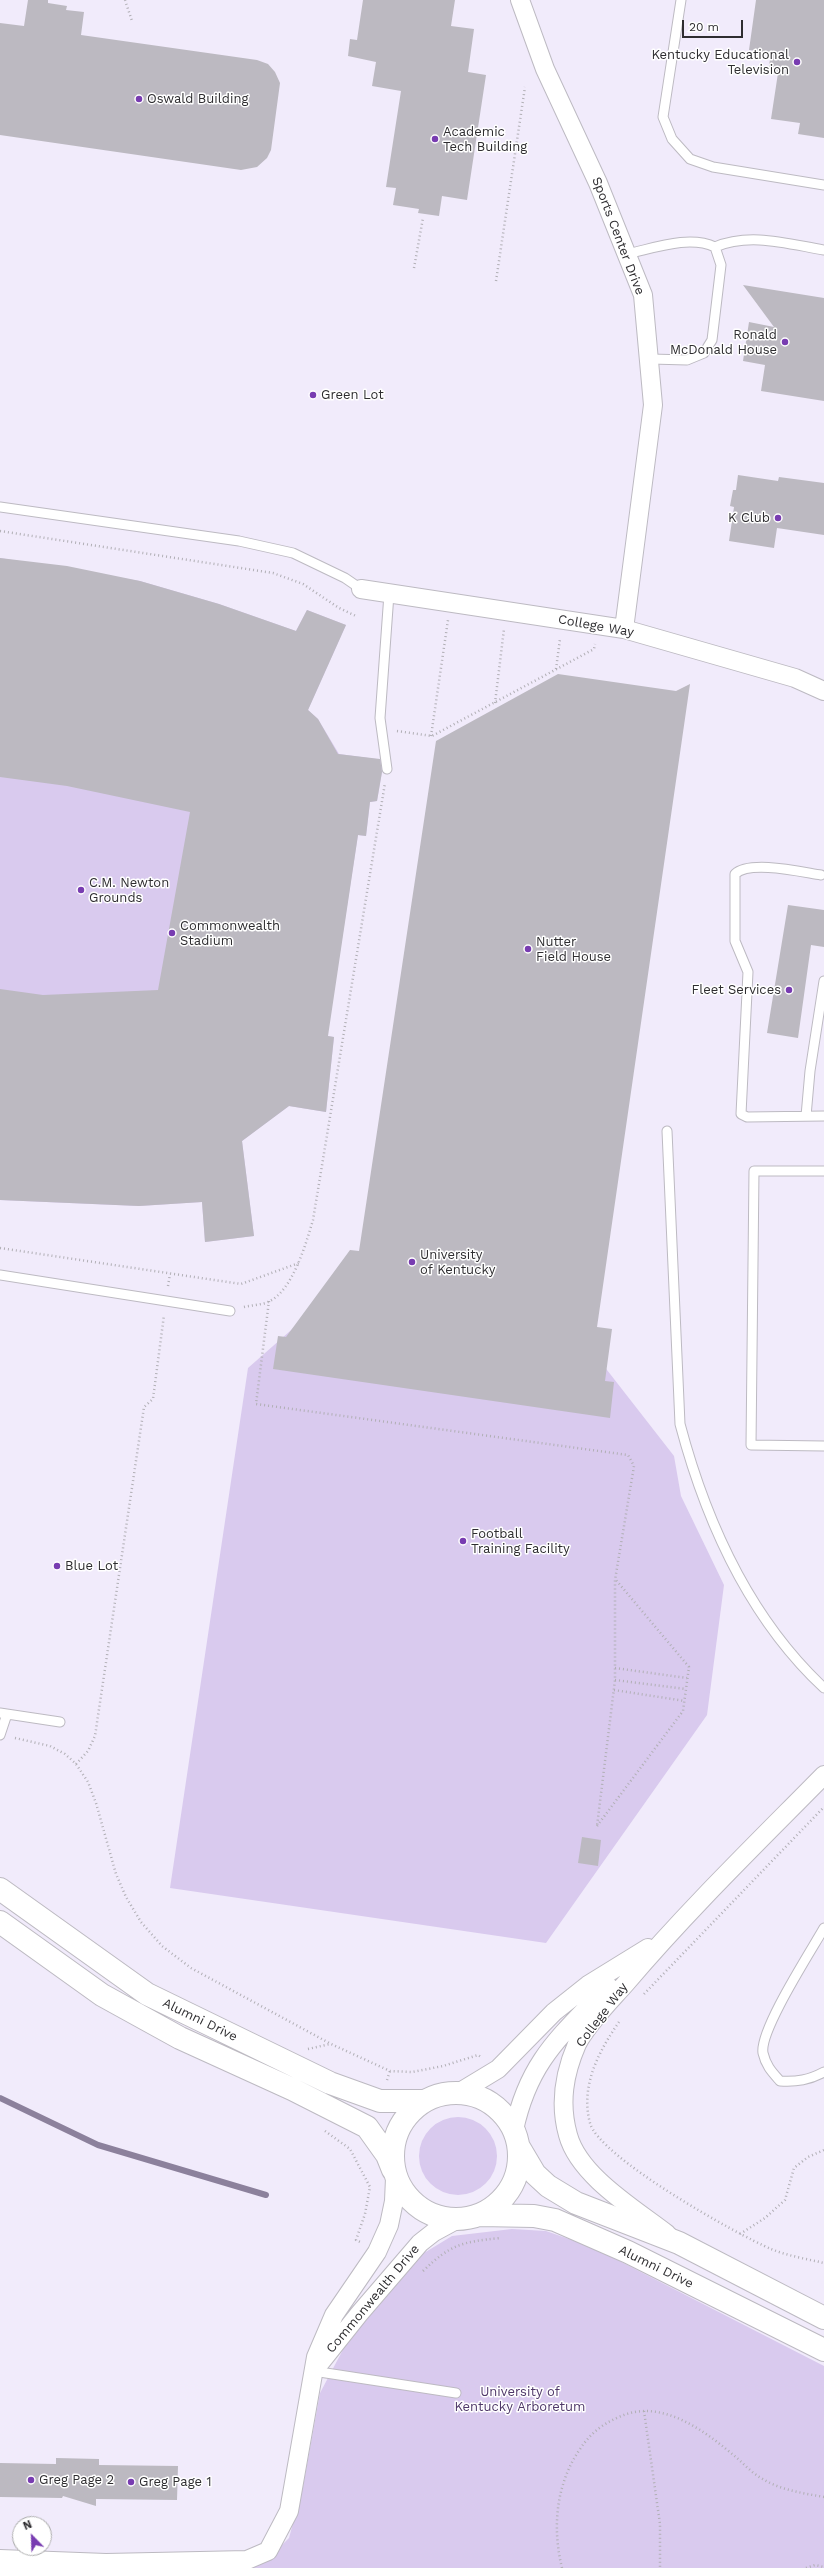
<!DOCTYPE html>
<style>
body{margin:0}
#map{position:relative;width:824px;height:2568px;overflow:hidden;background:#faf7fe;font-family:"Work Sans",sans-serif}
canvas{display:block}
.north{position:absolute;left:12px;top:2516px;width:40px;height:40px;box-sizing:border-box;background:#fff;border:1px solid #ababac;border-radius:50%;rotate:337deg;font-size:11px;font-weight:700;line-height:16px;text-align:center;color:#2e2d30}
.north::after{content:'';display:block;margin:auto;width:14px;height:18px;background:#783cb1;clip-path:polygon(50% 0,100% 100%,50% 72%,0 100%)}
.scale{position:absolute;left:682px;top:20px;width:61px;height:18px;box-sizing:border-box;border:2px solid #2e2d30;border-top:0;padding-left:5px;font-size:12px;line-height:14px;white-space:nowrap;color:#2e2d30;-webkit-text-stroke:3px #fff;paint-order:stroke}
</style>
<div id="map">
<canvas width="824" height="2568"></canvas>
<div class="north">N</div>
<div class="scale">20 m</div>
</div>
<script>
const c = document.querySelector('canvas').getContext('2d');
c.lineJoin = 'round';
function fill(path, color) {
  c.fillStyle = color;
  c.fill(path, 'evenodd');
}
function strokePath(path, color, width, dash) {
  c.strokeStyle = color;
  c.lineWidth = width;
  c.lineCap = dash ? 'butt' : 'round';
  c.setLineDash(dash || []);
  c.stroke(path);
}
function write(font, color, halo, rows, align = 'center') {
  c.font = font + ' "Work Sans",sans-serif';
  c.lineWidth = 3;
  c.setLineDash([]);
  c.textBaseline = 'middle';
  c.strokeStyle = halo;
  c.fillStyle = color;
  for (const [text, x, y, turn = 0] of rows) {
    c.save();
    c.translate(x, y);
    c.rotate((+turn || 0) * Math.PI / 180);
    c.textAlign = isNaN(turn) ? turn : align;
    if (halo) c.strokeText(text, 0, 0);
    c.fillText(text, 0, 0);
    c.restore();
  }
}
fill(new Path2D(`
 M 0,0 L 824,0 L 824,2568 L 0,2568 ZM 20,2524 L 44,2524 L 44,2548 L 20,2548 Z`), '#f1ebfb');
fill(new Path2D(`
 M 0,558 L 140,581 L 219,604 L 296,631 L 307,610 L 346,625 L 308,710 L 318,719 L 339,754 L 384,760 L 377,801 L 370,802 L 366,836 L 358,835 L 327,1036 L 334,1037 L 326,1112 L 289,1106 L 242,1141 L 254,1236 L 205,1242 L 202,1202 L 139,1206 L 0,1200 Z
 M 356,1273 L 593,1352 L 674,1456 L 681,1496 L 724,1585 L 707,1715 L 546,1943 L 170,1888 L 248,1368 Z
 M419 2156a39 39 0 1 1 78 0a39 39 0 1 1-78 0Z
 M 512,2229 L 546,2231 L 592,2247 L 824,2366 L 824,2568 L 250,2568 L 265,2562 L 289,2538 L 303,2487 L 320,2393 L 346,2344 L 424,2253 L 452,2236 Z`), '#d9caee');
strokePath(new Path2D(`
 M 0,2098 L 98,2145 L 266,2195`), '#8c819c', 6);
fill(new Path2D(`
 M 28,0 L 48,0 L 48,3 L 67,6 L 66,10 L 84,12 L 81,35 L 257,60 L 268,64 L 275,72 L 280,83 L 271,150 L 267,158 L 257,167 L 241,170 L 0,135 L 0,23 L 24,26 Z
 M 363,0 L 455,0 L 451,26 L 474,29 L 468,72 L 486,75 L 467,200 L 442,196 L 439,216 L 418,213 L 419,209 L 393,205 L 396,188 L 386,187 L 401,91 L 372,86 L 376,62 L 348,56 L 350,39 L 357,40 Z
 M 756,0 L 824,0 L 824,138 L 798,134 L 800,123 L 771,119 L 778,73 L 768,72 L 771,53 L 749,50 Z
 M 743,285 L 824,298 L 824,401 L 761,391 L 765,365 L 743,361 L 749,322 L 774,327 Z
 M 738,475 L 778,481 L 779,477 L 824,483 L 824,535 L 777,528 L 774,548 L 729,541 L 734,507 L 730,506 L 733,490 L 736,490 Z
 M 0,558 L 67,566 L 140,581 L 219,604 L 296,631 L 307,610 L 346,625 L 308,710 L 318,719 L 338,754 L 380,759 L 382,772 L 377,801 L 370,802 L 366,836 L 358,835 L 328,1036 L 334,1037 L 326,1112 L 289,1106 L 242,1141 L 254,1236 L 205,1242 L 202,1202 L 139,1206 L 0,1200 L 0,989 L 43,995 L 158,990 L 190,812 L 67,786 L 0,777 Z
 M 558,674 L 676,691 L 690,684 L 597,1327 L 612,1329 L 605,1381 L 614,1382 L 610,1418 L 273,1369 L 278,1336 L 286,1337 L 350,1250 L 359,1251 L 436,741 Z
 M 788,905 L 824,910 L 824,947 L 811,945 L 798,1038 L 767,1033 Z
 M 582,1837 L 601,1840 L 598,1866 L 578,1863 Z
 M 56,2458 L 99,2459 L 99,2465 L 178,2466 L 177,2500 L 96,2499 L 96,2506 L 63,2496 L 62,2498 L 0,2497 L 0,2463 L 56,2464 Z`), '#bcb9c1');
const lane = new Path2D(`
 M 681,0 L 663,117 L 672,139 L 690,159 L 713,167 L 824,185
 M 715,247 C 750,232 788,244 824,250
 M 627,254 C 655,248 689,235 715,247 L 721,265 L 712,340 L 704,353 L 687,360 L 651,359
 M 0,507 L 239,541 L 293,553 L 345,578 L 361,589
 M 387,769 L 380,718 L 389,594
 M 821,875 C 801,872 750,860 735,874 L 735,941 L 748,972 L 741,1114 L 747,1117 L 824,1116
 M 806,1116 L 810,1071 L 824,981
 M 667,1131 L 680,1424 C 706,1522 749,1618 824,1688
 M 824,1171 L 754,1171 L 751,1445 L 824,1446
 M 0,1275 L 230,1311
 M 0,1713 L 60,1722
 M 0,1735 L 7,1714
 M 824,1928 C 811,1951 759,2031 763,2053 C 766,2066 772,2072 780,2081 C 797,2082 809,2080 824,2072
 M 313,2371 L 456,2393`);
const street = new Path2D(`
 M 520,0 L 545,69 L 598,183 L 643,295 L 653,405 L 624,629
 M 361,589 L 624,629 L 795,678 L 824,691
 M 460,2092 L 498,2069 L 554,2012 L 588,1985 L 648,1948
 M 514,2130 C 529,2060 561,2036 608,1986
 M 667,2234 C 635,2209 579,2176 568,2135 C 559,2103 564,2074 577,2044 C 587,2024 611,2000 626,1983 C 688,1910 757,1843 824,1775
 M 320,2363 L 359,2314 L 420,2243 L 434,2232 L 458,2219
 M 0,2559 L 106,2563 L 247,2560 L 268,2551 L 289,2511 L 316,2357 L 334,2315 L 377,2252 L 389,2225 L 394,2201 L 395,2178`);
const secondary = new Path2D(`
 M 0,1889 L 147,1994 L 330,2083 L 380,2101 L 423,2101
 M 0,1922 L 102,1995 L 180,2038 L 292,2089 L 367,2127 L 387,2155 L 393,2170
 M393 2156a63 63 0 1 1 126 0a63 63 0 1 1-126 0Z
 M 519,2147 L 535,2174 L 548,2186 L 576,2203 L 679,2243 L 824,2318
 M 480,2215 L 534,2216 L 555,2220 L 628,2252 L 824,2350`);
strokePath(lane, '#bdbac2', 11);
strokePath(street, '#bdbac2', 20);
strokePath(secondary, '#bdbac2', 24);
strokePath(new Path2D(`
 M 125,0 L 132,21
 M 414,268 L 423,218
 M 496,281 L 525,87
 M 0,531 L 273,573 L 303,584 L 339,608 L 356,616
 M 556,669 L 560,639
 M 495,703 L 504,629
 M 397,731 L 432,736 L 594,649 L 595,644
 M 431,736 L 448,620
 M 0,1248 L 241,1284 L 299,1263
 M 168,1286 L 170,1274
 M 269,1301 L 256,1404 L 628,1455 L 634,1466 L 615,1580 L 615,1680 L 597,1826
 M 244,1307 C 252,1305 261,1305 268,1302 C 293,1291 306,1243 313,1220 L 385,783
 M 615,1668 L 687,1678
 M 615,1680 L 686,1689
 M 614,1690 L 685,1701
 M 15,1738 L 50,1746 L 65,1754 L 76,1764 L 88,1782 L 96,1803 L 116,1874 L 126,1897 L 141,1922 L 162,1946 L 191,1968 L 331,2044 L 390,2071 L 412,2072 L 443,2066 L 478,2055 L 481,2057
 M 76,1764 L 88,1751 L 95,1736 L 144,1407 L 153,1399 L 164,1315
 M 597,1826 L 683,1711 L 689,1667 L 616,1580
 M 644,1994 L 824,1807
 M 619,2022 C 599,2051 580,2086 590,2123 C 599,2157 736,2234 771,2249 C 788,2256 807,2259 824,2263
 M 308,2049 L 330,2044
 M 387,2080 L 390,2071
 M 325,2131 L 350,2149 L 370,2187 L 365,2214 L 356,2240 L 360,2242
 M 740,2234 L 765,2218 L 785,2200 L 794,2168 L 808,2157 L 824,2150
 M 423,2271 C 451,2244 462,2242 500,2238
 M 644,2411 L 660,2524 L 660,2568
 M 562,2568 C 552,2527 556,2484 580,2449 C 590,2434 602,2424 619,2417 C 662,2397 706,2432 737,2458 C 745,2465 752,2473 761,2478 C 780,2490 802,2493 824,2497
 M 806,2568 L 815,2565 L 824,2567`), '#b1afb5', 2.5, [1, 3]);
strokePath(lane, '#fff', 9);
strokePath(street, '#fff', 18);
strokePath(secondary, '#fff', 22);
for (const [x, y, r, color] of [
 [797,62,4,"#783cb1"],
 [139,99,4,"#783cb1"],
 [435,139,4,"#783cb1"],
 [785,342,4,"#783cb1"],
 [313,395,4,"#783cb1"],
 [778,518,4,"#783cb1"],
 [81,890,4,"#783cb1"],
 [172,933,4,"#783cb1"],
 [528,949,4,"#783cb1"],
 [789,990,4,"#783cb1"],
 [412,1262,4,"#783cb1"],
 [463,1541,4,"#783cb1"],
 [57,1566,4,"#783cb1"],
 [31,2480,4,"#783cb1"],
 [131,2482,4,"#783cb1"]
]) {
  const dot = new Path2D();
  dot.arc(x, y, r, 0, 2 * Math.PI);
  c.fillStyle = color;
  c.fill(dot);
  strokePath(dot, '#fff', 1.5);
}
write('13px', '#2e2d30', '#fff', [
 ["Kentucky Educational",789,55,"right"],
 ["Television",789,70,"right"],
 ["Oswald Building",147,99],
 ["Academic",443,132],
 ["Tech Building",443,147],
 ["Ronald",777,335,"right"],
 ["McDonald House",777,350,"right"],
 ["Green Lot",321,395],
 ["K Club",770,518,"right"],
 ["C.M. Newton",89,883],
 ["Grounds",89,898],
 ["Commonwealth",180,926],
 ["Stadium",180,941],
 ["Nutter",536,942],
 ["Field House",536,957],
 ["Fleet Services",781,990,"right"],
 ["University",420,1255],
 ["of Kentucky",420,1270],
 ["Football",471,1534],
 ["Training Facility",471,1549],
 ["Blue Lot",65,1566],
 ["Greg Page 2",39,2480],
 ["Greg Page 1",139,2482]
], 'left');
write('13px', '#2e2d30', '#fff', [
 ["Sports Center Drive",618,236,69],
 ["College Way",596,626,10],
 ["College Way",602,2015,-53],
 ["Alumni Drive",200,2020,26],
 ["Alumni Drive",656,2267,26],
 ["Commonwealth Drive",373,2299,-50]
]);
write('13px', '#4f3869', '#fff', [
 ["University of",520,2392],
 ["Kentucky Arboretum",520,2407]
]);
</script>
